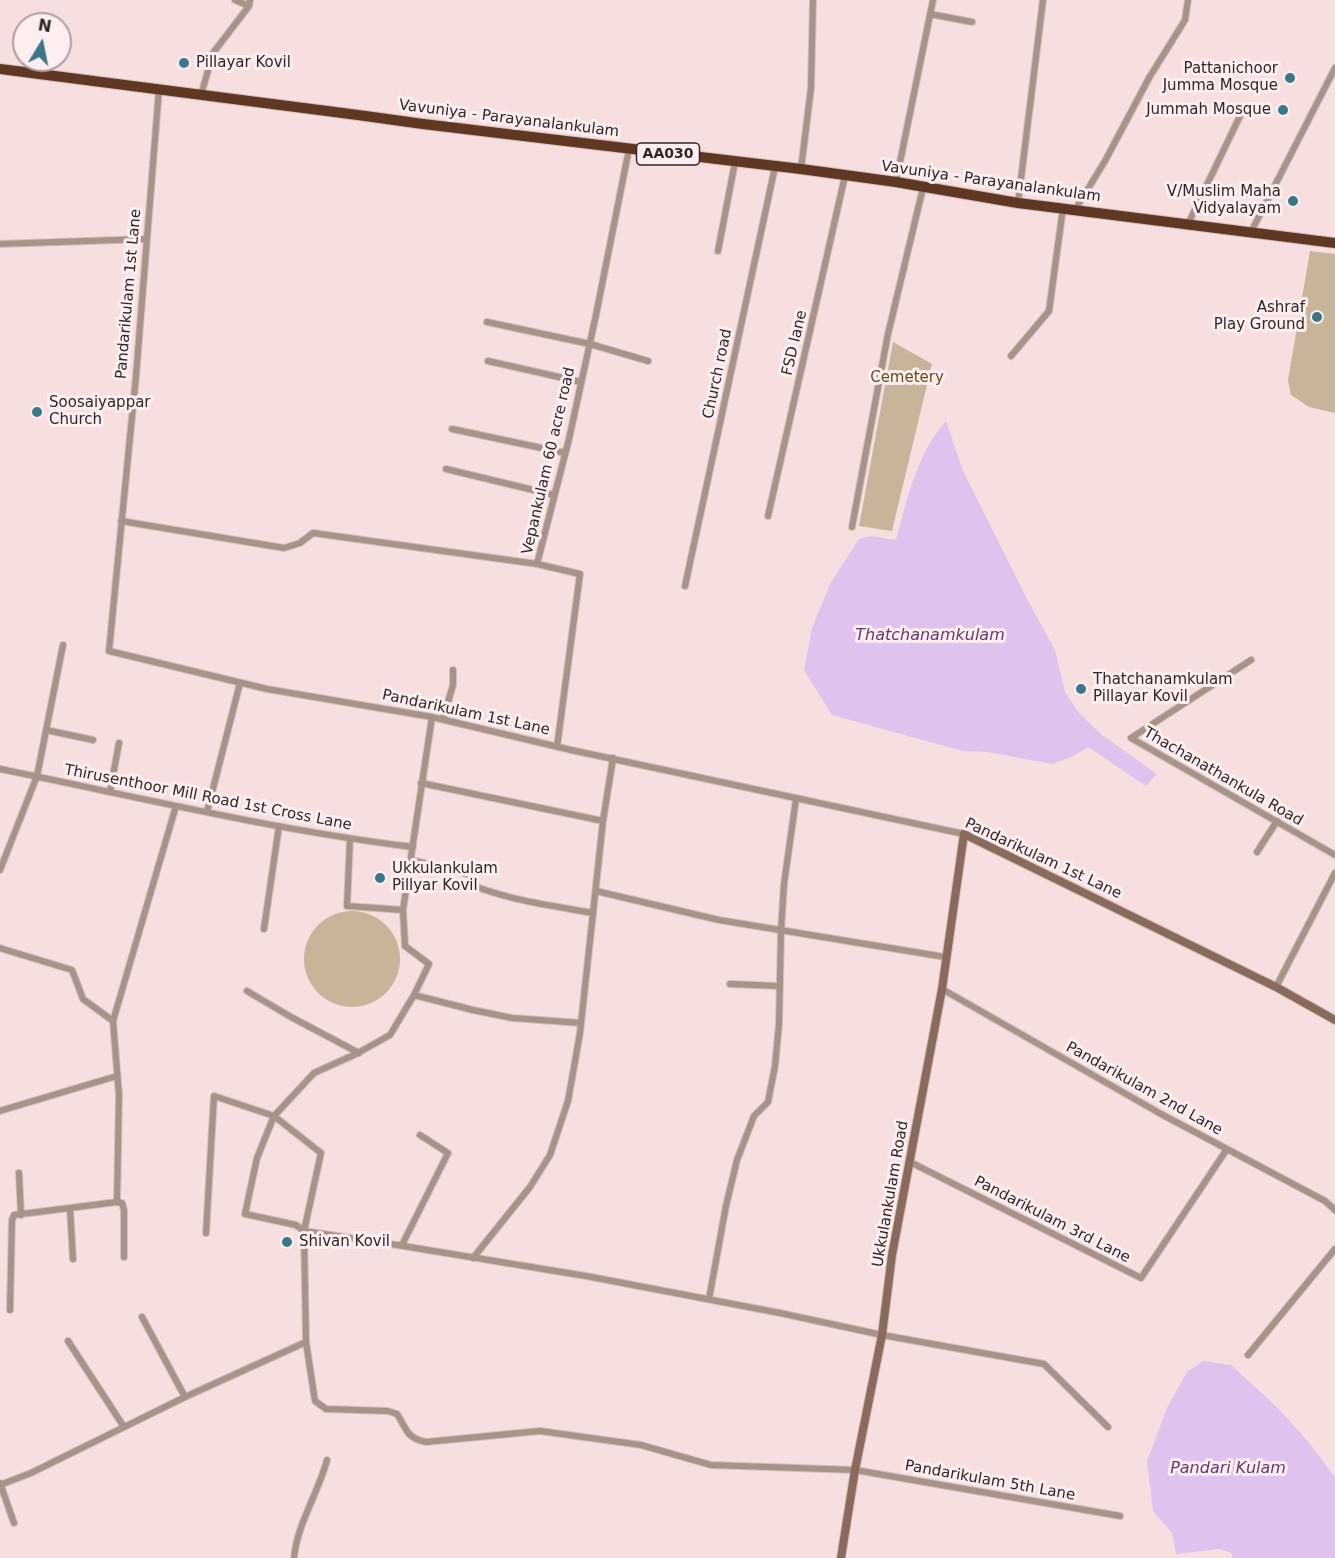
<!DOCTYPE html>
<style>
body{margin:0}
#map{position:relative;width:1335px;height:1558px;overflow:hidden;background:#f7dfdf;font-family:"DejaVu Sans",sans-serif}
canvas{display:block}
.north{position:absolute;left:12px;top:12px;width:60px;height:60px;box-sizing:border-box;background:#feeeef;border:2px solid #ac9e9f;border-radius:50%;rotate:10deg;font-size:16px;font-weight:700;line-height:24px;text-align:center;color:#302727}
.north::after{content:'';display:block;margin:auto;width:21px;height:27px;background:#38778c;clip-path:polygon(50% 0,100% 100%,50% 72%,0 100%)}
</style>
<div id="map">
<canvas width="1335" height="1558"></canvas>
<div class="north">N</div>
</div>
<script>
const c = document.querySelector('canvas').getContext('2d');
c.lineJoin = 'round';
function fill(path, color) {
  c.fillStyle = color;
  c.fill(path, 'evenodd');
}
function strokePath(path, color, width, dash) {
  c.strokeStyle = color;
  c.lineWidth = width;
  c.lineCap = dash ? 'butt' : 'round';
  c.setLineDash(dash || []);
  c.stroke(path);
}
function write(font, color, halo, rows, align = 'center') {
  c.font = font + ' "DejaVu Sans",sans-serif';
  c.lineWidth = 6;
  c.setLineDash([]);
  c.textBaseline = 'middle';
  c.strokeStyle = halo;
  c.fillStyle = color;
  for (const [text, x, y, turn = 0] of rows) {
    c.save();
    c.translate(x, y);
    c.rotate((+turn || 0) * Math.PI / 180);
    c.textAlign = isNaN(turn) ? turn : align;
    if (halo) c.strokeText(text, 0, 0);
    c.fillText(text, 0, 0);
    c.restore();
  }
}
fill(new Path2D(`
 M 1310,251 L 1335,254 L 1335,413 L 1309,407 L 1291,395 L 1288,380 Z
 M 893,342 L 932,364 L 892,531 L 859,526 Z
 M304 959a48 48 0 1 1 96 0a48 48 0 1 1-96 0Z`), '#c7b499');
fill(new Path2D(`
 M 946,421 L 963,471 L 1027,599 L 1055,650 L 1065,692 L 1079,713 L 1102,735 L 1157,774 L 1146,786 L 1088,747 L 1072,757 L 1051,764 L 988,752 L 963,751 L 832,715 L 804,670 L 812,628 L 830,584 L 859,539 L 871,536 L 896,540 C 907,500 917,453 946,421 Z
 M 1203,1361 L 1231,1365 L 1279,1409 L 1310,1444 L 1335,1477 L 1335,1558 L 1233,1558 L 1231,1553 L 1220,1549 L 1176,1554 L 1172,1533 L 1153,1511 L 1147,1461 L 1167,1408 L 1187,1372 Z`), '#dfc2ed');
const street = new Path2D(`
 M 235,0 L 249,6
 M 930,14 L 972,22
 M 159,89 L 136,376 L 109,651 L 267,689 L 432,717 L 571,750 L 964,834
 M 201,95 L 213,53 L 249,6 L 250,0
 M 801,169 L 811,88 L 813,0
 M 896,182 L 933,0
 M 1018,203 L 1043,0
 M 1075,210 L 1105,161 L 1149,78 L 1185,20 L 1188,0
 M 1188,224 L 1240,116
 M 1251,232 L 1335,68
 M 0,244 L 146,239
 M 718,251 L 735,162
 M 487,322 L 590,344 L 648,361
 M 1011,356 L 1049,311 L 1063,208
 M 488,361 L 581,382
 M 452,429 L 565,453
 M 446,469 L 554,495
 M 768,516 L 845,176
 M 121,521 L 284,548 L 300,543 L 313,533 L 537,564
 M 852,527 L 888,334 L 923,188
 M 685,586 L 775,167
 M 1251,660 L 1131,738 L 1335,855
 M 432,717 L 403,910 L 405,946 L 429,964 L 414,995 L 390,1035 L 356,1054 L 314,1073 L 274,1116 L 321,1153 L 304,1231 L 397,1245 L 586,1276 L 780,1313 L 882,1335 L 1044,1364 L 1108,1427
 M 443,719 L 453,685 L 453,670
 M 46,730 L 93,740
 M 557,747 L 580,574 L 537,564 L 569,439 L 596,315 L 629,149
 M 0,769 C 137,797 274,830 413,847
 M 421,783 L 603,821
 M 110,792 L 119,743
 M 207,812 L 240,683
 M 350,839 L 347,906 L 403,910
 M 1257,852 L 1277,821
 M 411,860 L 472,875 L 477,887 C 514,901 554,906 593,913
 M 0,870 L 37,776 L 63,645
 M 596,891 L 719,920 L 945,957
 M 264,929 L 279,826
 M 0,948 L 72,970 L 83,999 L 113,1021 L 176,806
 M 730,984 L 780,986
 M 1276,987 L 1335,873
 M 942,989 L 1161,1114 L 1325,1201 L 1335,1210
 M 247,991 L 291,1017 L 359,1053
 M 414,995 L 473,1010 L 512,1018 L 581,1023
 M 0,1111 L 117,1076
 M 910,1162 L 1141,1278 L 1227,1149
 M 19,1173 L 21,1215
 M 117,1202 L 122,1203 L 124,1210 L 124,1257
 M 70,1208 L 73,1259
 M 399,1245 L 402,1245 L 448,1153 L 420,1135
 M 473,1258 L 530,1187 L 550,1155 L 568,1101 L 580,1033 L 603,821 L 613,758
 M 709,1299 L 726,1206 L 737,1160 L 754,1116 L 768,1102 L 775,1066 L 779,1024 L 781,931 L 784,884 L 796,799
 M 10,1310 L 12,1220 L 14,1215 L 117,1202 L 119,1095 L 113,1021
 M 142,1317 L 185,1397
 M 68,1341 L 124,1427
 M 306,1342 L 315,1401 L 326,1409 L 388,1411 L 397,1414 C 407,1429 406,1438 426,1442 L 540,1431 L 641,1445 L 711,1465 L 855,1470 L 1120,1516
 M 1248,1355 L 1335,1249
 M 0,1483 L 14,1523
 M 0,1485 L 31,1473 L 185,1397 L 306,1342 L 304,1231 L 296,1225 L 245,1214 L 257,1158 L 274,1116 L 214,1096 L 206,1233
 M 294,1558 C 297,1524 318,1494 327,1460`);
const secondary = new Path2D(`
 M 841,1558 L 855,1470 L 882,1335 L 892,1255 L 942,989 L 964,834 L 1276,987 L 1335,1020`);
const highway = new Path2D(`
 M 0,69 L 358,115 L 423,124 L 801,169 L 896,182 L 1018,203 L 1335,243`);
strokePath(street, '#d3bebe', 8);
strokePath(secondary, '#d3bebe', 10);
strokePath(highway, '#d3bebe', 12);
strokePath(street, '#a89388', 6);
strokePath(secondary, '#896b5c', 8);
strokePath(highway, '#5f3722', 10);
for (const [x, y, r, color] of [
 [184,63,6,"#38778c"],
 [1290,78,6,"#38778c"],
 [1283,110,6,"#38778c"],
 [1293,201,6,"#38778c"],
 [1317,317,6,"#38778c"],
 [37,412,6,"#38778c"],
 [1081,689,6,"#38778c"],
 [380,878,6,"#38778c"],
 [287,1242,6,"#38778c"]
]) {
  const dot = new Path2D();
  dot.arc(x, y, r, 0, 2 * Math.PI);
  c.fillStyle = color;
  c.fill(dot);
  strokePath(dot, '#feeeef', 2);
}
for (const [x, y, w] of [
 [668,154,63]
]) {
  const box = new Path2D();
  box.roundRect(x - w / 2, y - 11, w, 22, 4.5);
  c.fillStyle = '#feeeef';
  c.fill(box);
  strokePath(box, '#302727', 1.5);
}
write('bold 14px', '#302727', null, [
 ["AA030",668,154]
]);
write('15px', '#302727', '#feeeef', [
 ["Pillayar Kovil",196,63],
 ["Pattanichoor",1278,69,"right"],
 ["Jumma Mosque",1278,86,"right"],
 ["Jummah Mosque",1271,110,"right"],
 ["V/Muslim Maha",1281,192,"right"],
 ["Vidyalayam",1281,209,"right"],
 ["Ashraf",1305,308,"right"],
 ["Play Ground",1305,325,"right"],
 ["Soosaiyappar",49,403],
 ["Church",49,420],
 ["Thatchanamkulam",1093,680],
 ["Pillayar Kovil",1093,697],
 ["Ukkulankulam",392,869],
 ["Pillyar Kovil",392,886],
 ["Shivan Kovil",299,1242]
], 'left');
write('15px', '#302727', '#feeeef', [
 ["Vavuniya - Parayanalankulam",509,119,7],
 ["Vavuniya - Parayanalankulam",991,182,8],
 ["Pandarikulam 1st Lane",129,294,-85],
 ["FSD lane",795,343,-77],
 ["Church road",718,374,-78],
 ["Vepankulam 60 acre road",549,461,-77],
 ["Pandarikulam 1st Lane",466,713,12],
 ["Thachanathankula Road",1223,777,30],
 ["Thirusenthoor Mill Road 1st Cross Lane",208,798,11],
 ["Pandarikulam 1st Lane",1043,859,25],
 ["Pandarikulam 2nd Lane",1144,1089,29],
 ["Ukkulankulam Road",891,1194,-80],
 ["Pandarikulam 3rd Lane",1052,1220,27],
 ["Pandarikulam 5th Lane",990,1481,10]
]);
write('15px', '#694c19', '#feeeef', [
 ["Cemetery",907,378]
]);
write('italic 16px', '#603a70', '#feeeef', [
 ["Thatchanamkulam",930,636],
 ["Pandari Kulam",1228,1469]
]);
</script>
